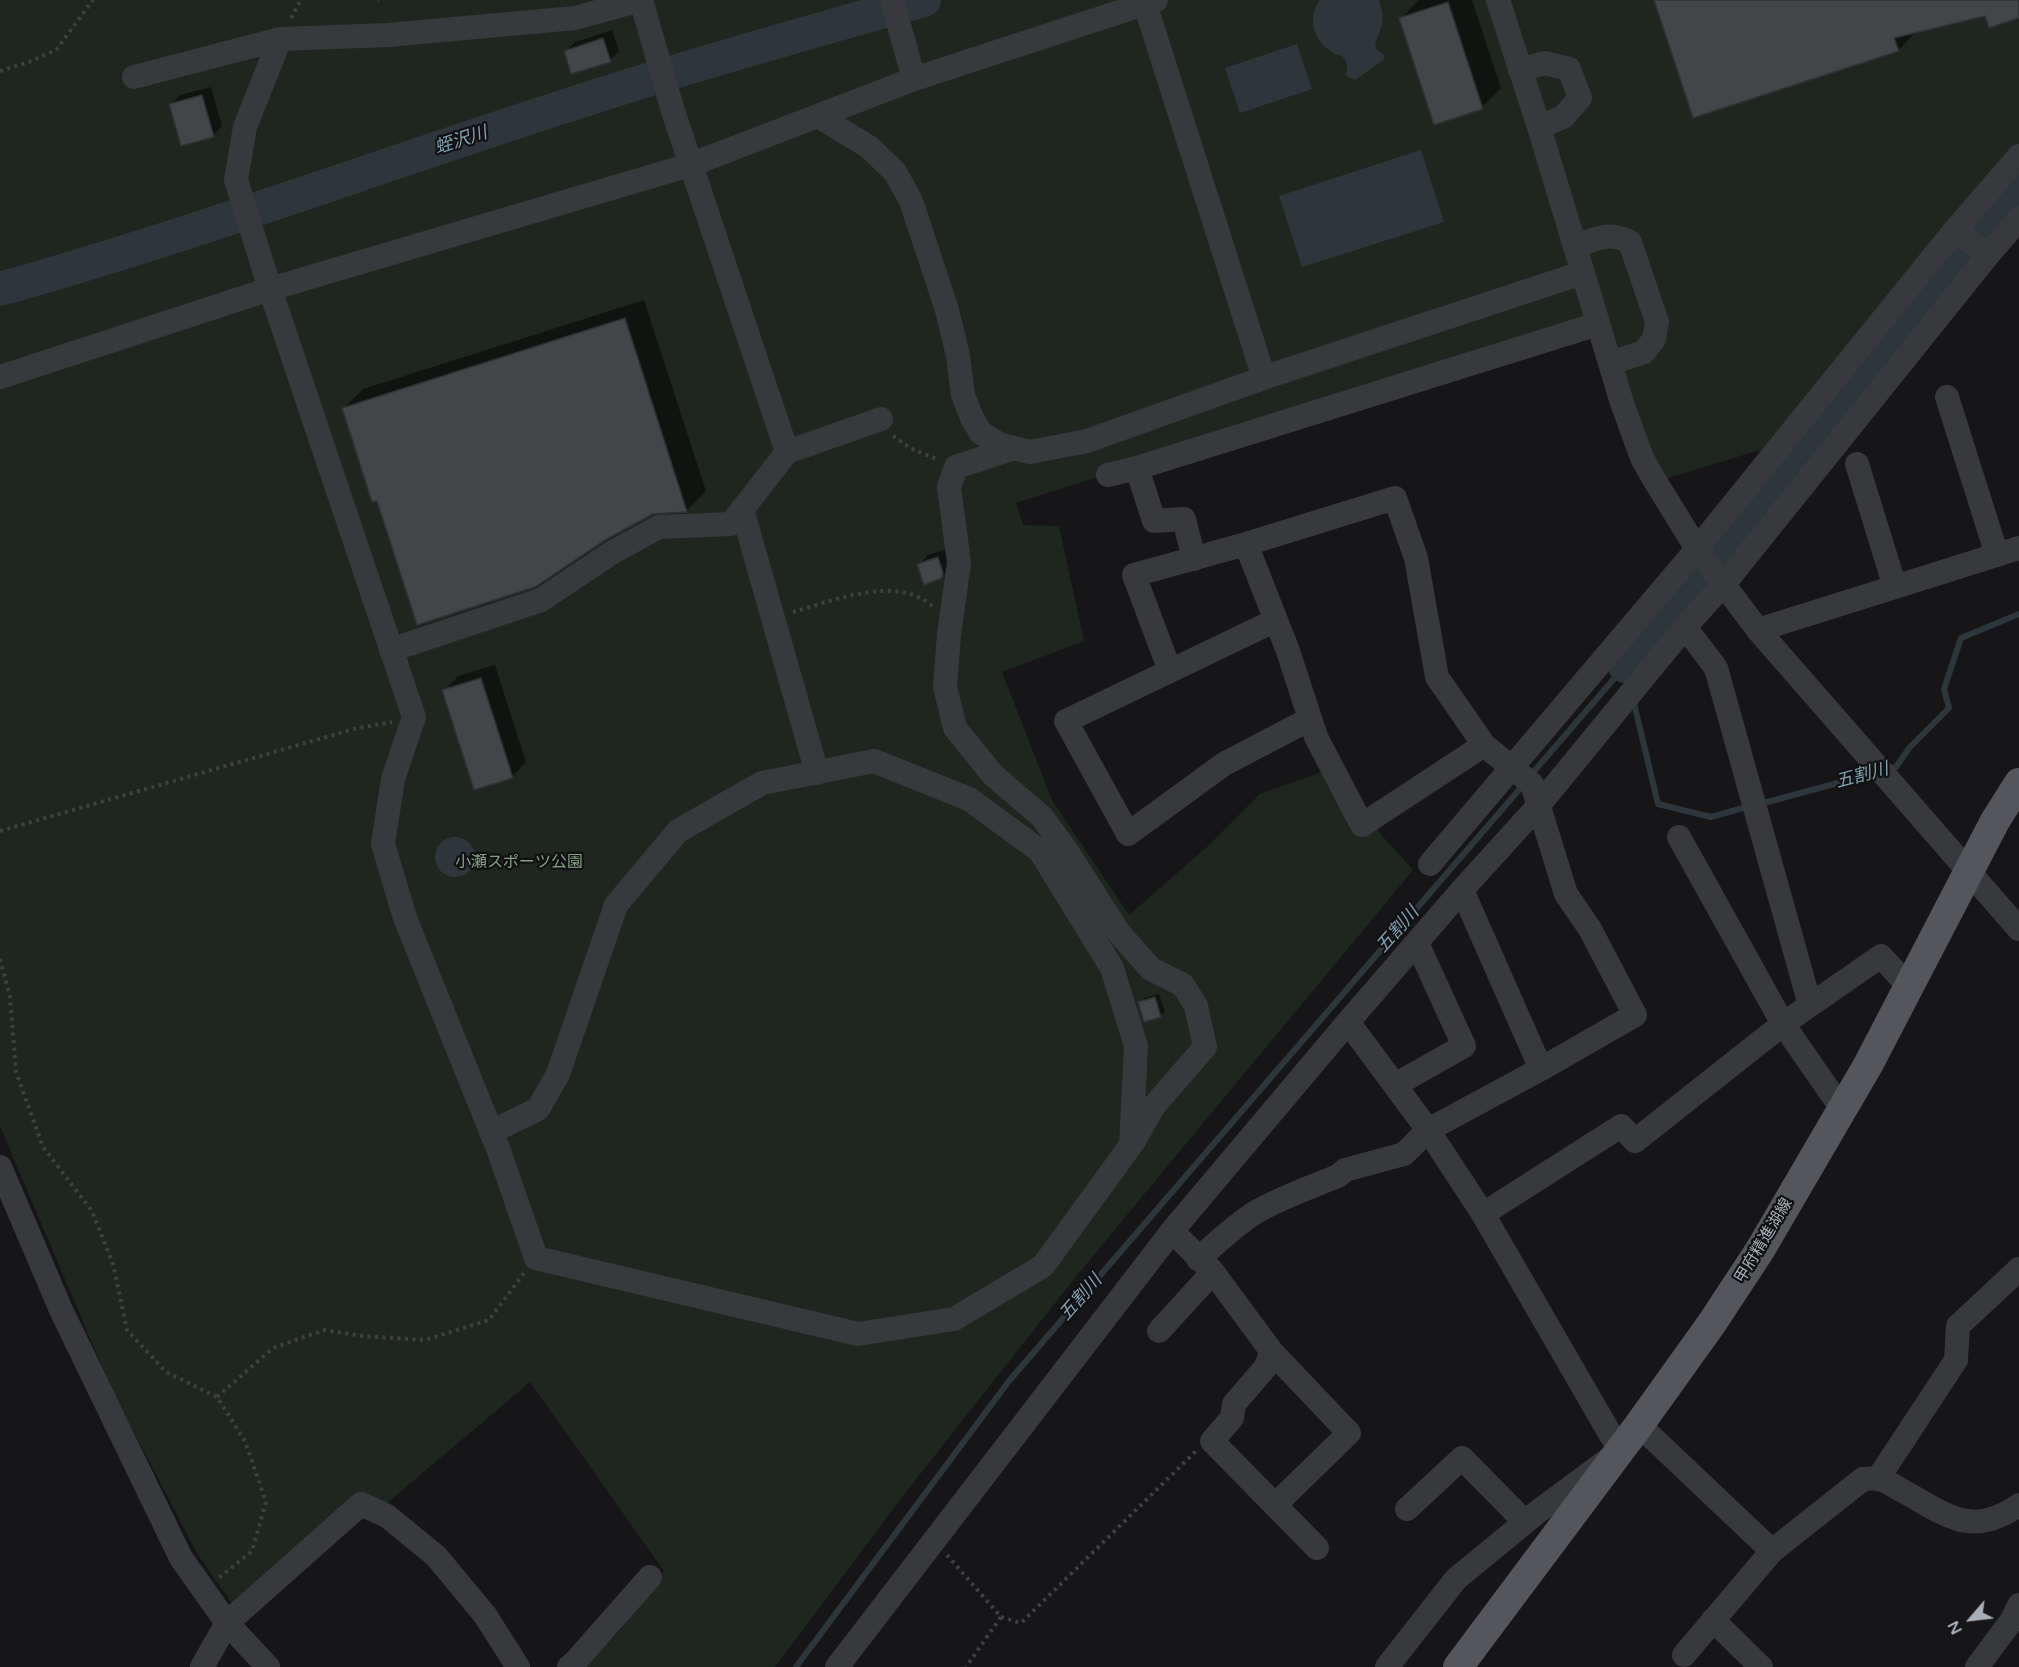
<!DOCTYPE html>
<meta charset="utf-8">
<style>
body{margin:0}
#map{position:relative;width:2019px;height:1667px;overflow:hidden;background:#161618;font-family:"Varela Round",sans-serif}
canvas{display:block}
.north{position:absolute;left:1941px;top:1589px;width:60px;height:60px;-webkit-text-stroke:4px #111113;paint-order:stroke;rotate:242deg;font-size:16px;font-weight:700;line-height:24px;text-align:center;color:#a9afb7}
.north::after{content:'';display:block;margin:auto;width:21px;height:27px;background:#a9afb7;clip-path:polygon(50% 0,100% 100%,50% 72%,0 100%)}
</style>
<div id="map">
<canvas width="2019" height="1667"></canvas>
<div class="north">N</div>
</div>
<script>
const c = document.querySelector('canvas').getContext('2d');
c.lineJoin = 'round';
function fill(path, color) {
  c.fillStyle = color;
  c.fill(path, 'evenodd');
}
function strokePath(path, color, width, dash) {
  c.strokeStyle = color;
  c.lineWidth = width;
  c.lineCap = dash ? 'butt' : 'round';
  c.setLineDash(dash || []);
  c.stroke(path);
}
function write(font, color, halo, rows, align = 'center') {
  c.font = font + ' "Varela Round","Noto Sans JP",sans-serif';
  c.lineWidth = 4.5;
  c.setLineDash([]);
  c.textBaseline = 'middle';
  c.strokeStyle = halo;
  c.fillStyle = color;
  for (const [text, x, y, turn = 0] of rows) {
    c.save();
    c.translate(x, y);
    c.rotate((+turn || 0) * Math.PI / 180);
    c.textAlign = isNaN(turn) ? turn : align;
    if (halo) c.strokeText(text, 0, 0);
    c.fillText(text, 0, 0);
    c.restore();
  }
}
fill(new Path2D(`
 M 0,0 L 2019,0 L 2019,150 L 1783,443 L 1665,479 L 1649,447 L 1604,316 L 1016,503 L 1023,525 L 1059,526 L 1084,641 L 1002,672 L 1052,800 L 1129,915 L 1207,847 L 1260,794 L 1324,771 L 1413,870 L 1078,1274 L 902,1497 L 775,1667 L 582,1667 L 618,1633 L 664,1571 L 530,1382 L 386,1504 L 361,1494 L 233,1605 L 198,1555 L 112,1390 L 0,1126 Z`), '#1f261f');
fill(new Path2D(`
 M 1320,0 L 1379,0 C 1385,19 1383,26 1375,43 L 1376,49 L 1385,56 L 1383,60 L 1355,80 L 1346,76 C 1347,70 1349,62 1343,57 C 1340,54 1334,55 1330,51 C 1313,38 1307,18 1320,0 Z
 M 1297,44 L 1312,89 L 1240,113 L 1225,68 Z
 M 1421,150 L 1444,222 L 1302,267 L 1279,196 Z
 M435 857a20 20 0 1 1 40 0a20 20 0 1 1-40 0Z`), '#2d373b');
fill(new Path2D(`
 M 1419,0 L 1472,0 L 1501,88 L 1482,107 L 1400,19 Z
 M 1656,0 L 2019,0 L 2019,17 L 1986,14 L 1918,30 L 1899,50 Z
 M 612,30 L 619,51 L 610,60 L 565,52 L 575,42 Z
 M 211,87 L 222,126 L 213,136 L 171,105 L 180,95 Z
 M 644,300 L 706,491 L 687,510 L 652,513 L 378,499 L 343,409 L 363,389 Z
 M 947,549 L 951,568 L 942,577 L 919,565 L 928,555 Z
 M 495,665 L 526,762 L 512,777 L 444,691 L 458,676 Z
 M 1159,994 L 1165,1012 L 1160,1016 L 1140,1002 L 1144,998 Z`), '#0007');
strokePath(new Path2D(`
 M 1633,699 L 1658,804 L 1711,817 L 1750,806
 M 1887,769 L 1896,767 L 1910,747 L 1949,708 L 1944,689 L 1961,638 L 2019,614
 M 1530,776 L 1625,666 L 1629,683
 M 1760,804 L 1875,773
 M 796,1667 L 1009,1381 L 1524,784`), '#2d373b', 6);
strokePath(new Path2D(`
 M 0,289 C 211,230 416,152 625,87 C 724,56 824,28 924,0
 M 1625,666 L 2019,192`), '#2d373b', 34);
const building = new Path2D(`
 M 1654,0 L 2019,0 L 2019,18 L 1989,28 L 1985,16 L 1894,38 L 1899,51 L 1693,118 Z
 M 1448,2 L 1483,109 L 1434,125 L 1399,18 Z
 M 603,38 L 611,62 L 571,74 L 564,51 Z
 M 202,95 L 214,137 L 181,146 L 169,104 Z
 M 625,318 L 687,512 L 653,514 L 605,540 L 535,587 L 417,625 L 377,501 L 372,502 L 342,408 Z
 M 938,557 L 943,573 L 942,578 L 924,585 L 917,564 Z
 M 481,678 L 513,778 L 474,790 L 442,690 Z
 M 1155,997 L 1161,1017 L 1144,1022 L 1138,1002 Z`);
fill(building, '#434548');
strokePath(building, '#303134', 1.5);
strokePath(new Path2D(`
 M 378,0 L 379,0
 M 291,18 L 301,0
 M 0,71 L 29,62 L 56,50 L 93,0
 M 893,436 L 910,448 L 939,460
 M 793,612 C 832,601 897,574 932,606
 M 0,831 L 354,729 L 392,722
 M 0,959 L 10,997 L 16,1072 L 43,1147 L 92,1211 L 113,1264 L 127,1330 L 166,1372 L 217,1397 L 245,1441 L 266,1502 L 252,1551 L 219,1578
 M 217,1397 L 273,1348 L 324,1330 L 363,1336 L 425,1340 L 489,1320 L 524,1273
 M 947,1555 L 1001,1617 L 966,1667
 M 1001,1617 L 1021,1623 L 1196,1451`), '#3e4044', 4, [3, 4.5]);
strokePath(new Path2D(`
 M 641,0 L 673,111 L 787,452
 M 892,0 L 914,79
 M 1498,0 L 1539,127 L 1622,403 L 1642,458 L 1652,476 L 1697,549 L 1758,630 L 2019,929
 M 1145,4 L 1264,378
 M 1520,70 L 1544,63 L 1569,69 L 1580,98 L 1563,117 L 1539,127
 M 134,77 L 280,39
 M 818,116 L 869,147 L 895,172 L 911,201 L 947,310 L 958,356 L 963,395 L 972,418 L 981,433 L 1001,445 L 1030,452 L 1087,441 L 1272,375 L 1582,273
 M 1955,230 L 1988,255
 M 1575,246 C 1596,239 1608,231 1630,242 L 1657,322 L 1654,339 L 1644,352 L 1610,363
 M 0,377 L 270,289 L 690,165 L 914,79 L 1156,0
 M 1947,397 L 1997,555
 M 1014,448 L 956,467 L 949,487 L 959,563 L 949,634 L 945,687 L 955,728 L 993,775 L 1042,817 L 1066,850 L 1119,933 L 1151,969 L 1183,985 L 1196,1006 L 1205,1047 L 1153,1107 L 1134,1141
 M 1857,464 L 1895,587
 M 1137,468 L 1154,521 L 1184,519 L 1194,559
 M 1108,475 L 1137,468 L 1598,324
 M 742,509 L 817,773
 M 1246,544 L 1288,651 L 1316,737 L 1362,825 L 1484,745
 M 1276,620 L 1066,721 L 1128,834 L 1224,764 L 1310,719
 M 1685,627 L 1716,668 L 1810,1005
 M 1758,630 L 2019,548
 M 391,650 L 541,600 L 613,552 L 659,527 L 731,524 L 787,452 L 881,419
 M 1170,671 L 1134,575 L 1246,544 L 1395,498 L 1416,558 L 1437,677 L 1484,745 L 1532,784 L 1566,894 L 1590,929 L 1635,1015 L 1541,1069
 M 1679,837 L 1783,1024 L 1842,1109
 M 1430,864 L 1697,549 L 1955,230 L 2019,156
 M 1348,1022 L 1428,1130 L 1483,1214 L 1620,1451 L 1540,1510 L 1456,1579 L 1387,1667
 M 1395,1085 L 1464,1046 L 1417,943
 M 491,1132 L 538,1109 L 558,1074 L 616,905 L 678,831 L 762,783 L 874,761 L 969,799 L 1040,851 L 1112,968 L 1136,1046 L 1131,1145 L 1043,1266 L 954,1319 L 858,1334 L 536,1258 L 499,1151 L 405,918 L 383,844 L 393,779 L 414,717 L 270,289 L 236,180 L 245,127 L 280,39 L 388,35 L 575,18 L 641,0
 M 0,1167 L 61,1310 L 181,1558 L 227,1623 L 268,1667
 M 1483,1214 L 1621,1126 L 1635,1141 L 1783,1024 L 1881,956 L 1909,987
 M 1172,1231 L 1213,1272 L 1272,1352 L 1349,1433 L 1275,1505
 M 1198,1259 C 1217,1243 1235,1225 1256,1212 C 1282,1197 1311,1187 1338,1176 L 1345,1170 L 1404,1154 L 1428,1130 L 1541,1069 L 1462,890
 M 1159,1331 L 1213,1272
 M 1272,1352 L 1265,1368 L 1234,1404 L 1232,1418 L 1212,1441 L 1317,1548
 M 1639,1425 L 1772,1551
 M 1879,1477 L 1956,1360 L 1958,1326 L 2019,1269
 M 1407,1509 L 1462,1458 L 1525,1522
 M 1713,1620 L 1761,1667
 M 1684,1655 L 1772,1551 L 1863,1479 C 1881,1477 1886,1481 1901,1490 C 1946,1514 1970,1539 2019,1505
 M 202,1667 L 227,1623 L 361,1504 L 387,1516 L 436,1556 L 485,1615 L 518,1667
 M 569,1667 L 575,1662 L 650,1577
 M 837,1667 L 1172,1231 L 1348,1022 L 1462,890 L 1539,805 L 1685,627 L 1724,584 L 1988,255 L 2019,219
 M 1977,1667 L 2012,1620 L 2019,1605`), '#38393d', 24);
strokePath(new Path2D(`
 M 1458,1667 L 1639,1425 L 1712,1323 L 1760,1250 L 1868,1065 L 1995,821 L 2019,783`), '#54565b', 30);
write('16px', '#84a082', '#111113', [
 ["小瀬スポーツ公園",519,863]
]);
write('16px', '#a9afb7', '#111113', [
 ["甲府精進湖線",1764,1241,-59]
]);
write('italic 18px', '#83a0af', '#111113', [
 ["蛭沢川",461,141,-18],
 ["五割川",1862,776,-15],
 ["五割川",1398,930,-49],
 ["五割川",1081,1298,-49]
]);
</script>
